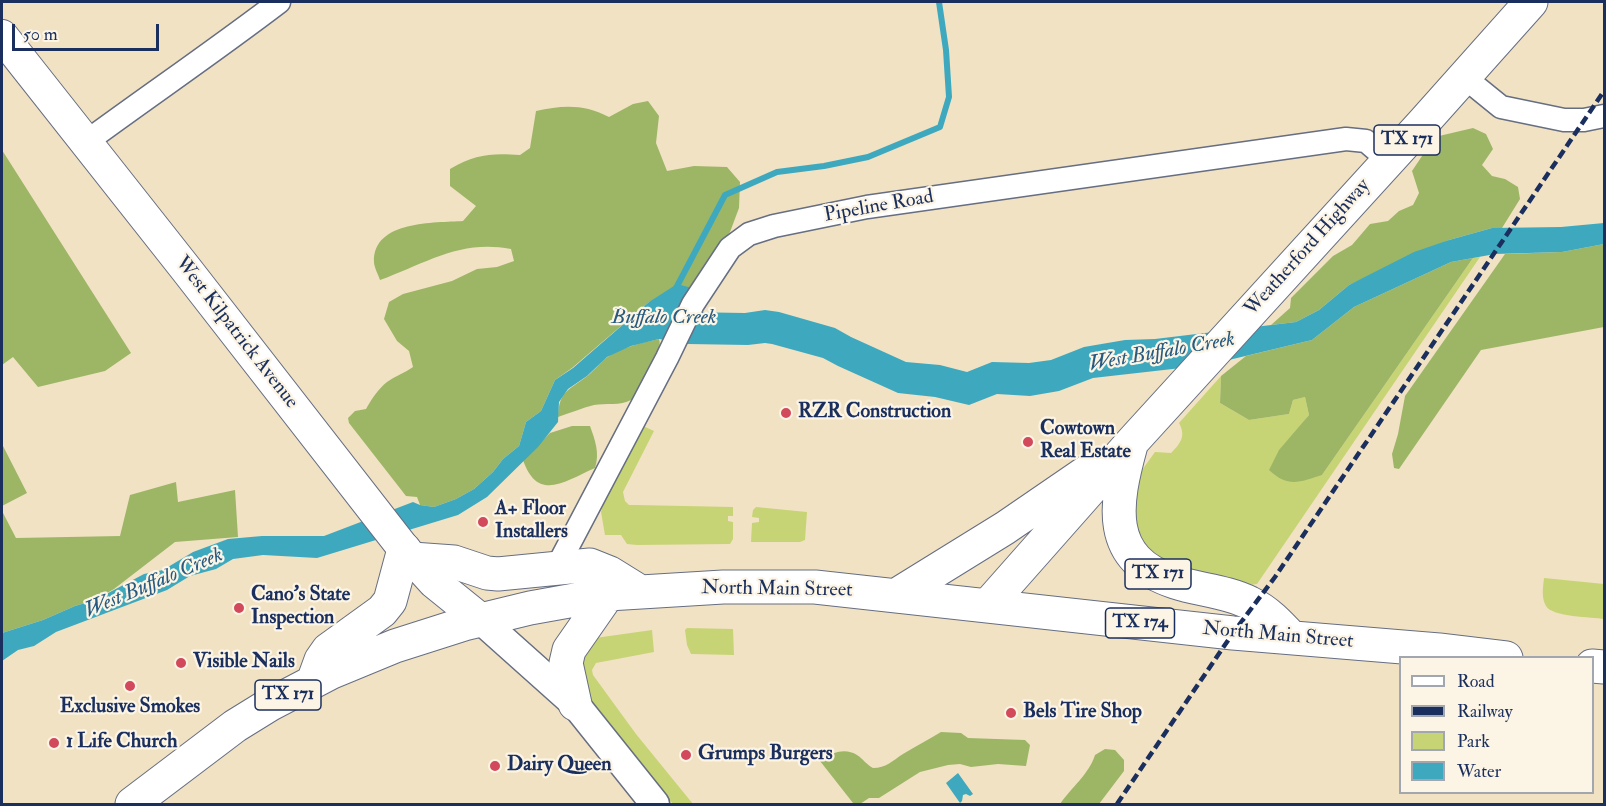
<!DOCTYPE html>
<style>
body{margin:0}
#map{position:relative;width:1606px;height:806px;overflow:hidden;background:#f1e2c4;font-family:"IM FELL Double Pica",serif}
canvas{display:block}
.frame{position:absolute;inset:0;border:3px solid #1b2f5e;pointer-events:none}
.legend{position:absolute;left:1399px;top:656px;width:195px;height:138px;box-sizing:border-box;background:#fcf5e5;border:2px solid #a2a6af;margin:0;padding:8px 10px;list-style:none;font-size:18px;color:#1b2f5e}
.legend li{display:flex;align-items:center;gap:12px;height:30px}
.legend b{width:30px;border:2px solid #a2a6af}
.scale{position:absolute;left:12px;top:24px;width:147px;height:27px;box-sizing:border-box;border:3px solid #1b2f5e;border-top:0;padding-left:8px;font-size:18px;line-height:21px;white-space:nowrap;color:#1b2f5e;-webkit-text-stroke:4px #fcf5e5;paint-order:stroke}
</style>
<div id="map">
<canvas width="1606" height="806"></canvas>
<div class="frame"></div>
<ul class="legend">
<li><b style="height:8px;background:#fff"></b>Road</li>
<li><b style="height:8px;background:#1b2f5e"></b>Railway</li>
<li><b style="height:16px;background:#c7d475"></b>Park</li>
<li><b style="height:16px;background:#3ea9be"></b>Water</li>
</ul>
<div class="scale">50 m</div>
</div>
<script>
const c = document.querySelector('canvas').getContext('2d');
c.lineJoin = 'round';
function fill(path, color) {
  c.fillStyle = color;
  c.fill(path, 'evenodd');
}
function strokePath(path, color, width, dash) {
  c.strokeStyle = color;
  c.lineWidth = width;
  c.lineCap = dash ? 'butt' : 'round';
  c.setLineDash(dash || []);
  c.stroke(path);
}
function write(font, color, halo, rows, align = 'center') {
  c.font = font + ' "IM FELL Double Pica",serif';
  c.lineWidth = 4.5;
  c.setLineDash([]);
  c.textBaseline = 'middle';
  c.strokeStyle = halo;
  c.fillStyle = color;
  for (const [text, x, y, turn = 0] of rows) {
    c.save();
    c.translate(x, y);
    c.rotate((+turn || 0) * Math.PI / 180);
    c.textAlign = isNaN(turn) ? turn : align;
    if (halo) c.strokeText(text, 0, 0);
    c.fillText(text, 0, 0);
    c.restore();
  }
}
fill(new Path2D(`
 M 1480,257 L 1257,584 L 1250,585 L 1159,563 L 1138,535 L 1132,518 L 1136,483 L 1142,470 L 1155,452 L 1171,453 C 1181,443 1186,436 1179,423 L 1221,376 L 1220,403 L 1249,420 L 1289,414 L 1293,400 L 1305,397 L 1309,415 L 1296,432 L 1322,475 L 1473,258 Z
 M 641,425 L 654,431 L 623,492 L 625,501 L 629,505 L 636,505 L 733,507 L 733,516 L 728,516 L 728,521 L 733,522 L 733,539 L 730,544 L 637,545 L 627,544 L 621,535 L 605,535 L 601,512 L 604,500 Z
 M 756,507 L 807,512 L 805,540 L 800,542 L 751,542 L 752,523 L 759,522 L 759,518 L 752,517 L 753,510 Z
 M 1544,578 L 1604,584 L 1604,619 C 1592,617 1552,617 1546,606 C 1541,598 1543,587 1544,578 Z
 M 687,628 L 733,629 L 734,655 L 691,654 L 687,645 L 685,630 Z
 M 652,630 L 654,652 L 596,663 L 592,670 L 593,675 L 636,734 L 693,804 L 673,804 L 576,683 L 588,639 Z`), '#c7d475');
fill(new Path2D(`
 M 648,101 L 659,116 L 656,143 L 667,171 L 694,166 L 727,167 L 740,182 L 739,208 L 730,232 L 692,288 L 649,302 L 572,368 L 555,380 L 541,411 L 526,422 L 519,446 L 503,459 L 493,472 L 474,489 L 456,499 L 434,507 L 420,505 L 417,497 L 406,496 L 349,423 L 348,418 L 355,411 L 366,409 C 371,400 378,389 387,382 C 395,376 405,373 413,367 L 409,351 L 397,341 L 384,319 L 389,302 L 403,294 L 452,281 L 477,269 L 497,267 L 514,261 L 511,249 C 461,239 426,263 380,280 C 378,274 374,267 374,262 C 373,220 435,223 463,221 L 476,206 L 450,186 L 450,169 C 476,154 491,153 520,155 L 530,148 L 536,111 C 563,105 584,104 609,117 L 633,104 Z
 M 1473,128 L 1486,134 L 1493,149 L 1482,165 L 1492,176 L 1505,179 L 1518,187 L 1520,199 L 1502,228 L 1492,228 L 1449,240 L 1349,285 L 1319,310 L 1296,322 L 1271,325 L 1290,308 L 1291,298 L 1333,256 L 1352,245 L 1370,224 L 1388,221 L 1399,211 L 1413,205 L 1419,193 L 1412,171 L 1424,153 L 1439,136 Z
 M 2,150 L 131,353 L 105,371 L 38,387 L 13,357 L 2,365 Z
 M 1604,244 L 1604,327 L 1481,350 L 1399,469 L 1394,468 L 1392,454 L 1398,434 L 1405,396 L 1505,254 L 1562,252 Z
 M 1473,258 L 1322,475 C 1300,482 1288,488 1269,470 L 1279,450 L 1309,415 L 1305,397 L 1293,400 L 1289,414 L 1249,420 L 1220,403 L 1221,376 L 1246,356 L 1312,340 L 1354,307 L 1451,262 Z
 M 659,339 C 664,351 643,394 631,400 C 621,406 605,403 594,405 C 582,408 570,413 558,417 C 559,392 567,391 586,377 C 593,372 599,364 606,358 C 621,347 642,343 659,339 Z
 M 572,426 L 590,426 C 595,440 600,453 595,468 C 565,481 538,503 523,460 L 550,433 Z
 M 2,444 L 27,493 L 2,506 Z
 M 176,482 L 178,502 L 235,490 L 238,537 L 175,542 L 114,589 L 95,600 L 75,606 L 43,620 L 2,633 L 2,511 L 16,538 L 120,536 L 130,495 Z
 M 941,732 L 961,733 L 968,738 L 1025,740 L 1030,745 L 1026,766 L 998,764 L 971,767 L 960,764 L 948,765 L 920,772 L 879,798 L 869,798 L 860,804 L 853,803 L 820,761 C 830,753 845,747 857,755 C 863,759 867,765 873,768 C 886,768 892,761 903,754 C 915,747 929,739 941,732 Z
 M 1105,749 L 1115,750 L 1124,760 L 1124,771 L 1099,804 L 1060,804 C 1071,788 1089,774 1095,755 Z`), '#9db666');
fill(new Path2D(`
 M 1604,223 L 1604,244 L 1562,252 L 1495,254 L 1451,262 L 1354,307 L 1312,340 L 1208,365 L 1093,378 L 1059,391 L 1030,396 L 997,394 L 969,405 L 935,397 L 898,393 L 838,366 L 823,358 L 772,344 L 765,343 L 748,345 L 688,344 L 659,339 L 631,346 L 607,357 L 587,376 L 568,389 L 559,402 L 558,422 L 538,447 L 487,497 L 458,515 L 317,558 L 263,555 L 233,559 L 216,569 L 190,576 L 167,590 L 56,632 L 34,646 L 18,650 L 2,661 L 2,633 L 43,620 L 75,606 L 95,600 L 144,574 L 163,570 L 193,552 L 228,539 L 262,536 L 324,536 L 413,502 L 420,505 L 434,507 L 456,499 L 474,489 L 493,472 L 503,459 L 519,446 L 526,422 L 541,411 L 555,380 L 573,368 L 649,302 L 677,284 L 692,288 L 685,312 L 745,313 L 765,310 L 779,312 L 835,328 L 851,337 L 906,362 L 940,365 L 967,372 L 992,362 L 1029,363 L 1051,360 L 1084,347 L 1125,340 L 1155,339 L 1296,322 L 1319,310 L 1349,285 L 1414,252 L 1449,240 L 1492,228 L 1561,227 Z
 M 958,773 L 973,794 L 970,796 L 966,794 L 963,795 L 962,801 L 960,803 L 946,783 Z`), '#3ea9be');
strokePath(new Path2D(`
 M 675,290 L 725,195 L 777,172 L 824,166 L 868,157 L 940,127 L 949,97 L 946,50 L 939,2`), '#3ea9be', 6);
const minor = new Path2D(`
 M 1464,77 L 1501,107 L 1564,120 L 1584,120 L 1604,116
 M 86,142 C 150,95 216,50 279,2
 M 556,569 L 667,358 L 693,304 L 730,248 L 749,234 L 774,226 L 867,207 L 1346,139 L 1366,141 L 1388,160`);
const tertiary = new Path2D(`
 M 481,620 L 575,704 L 655,804`);
const secondary = new Path2D(`
 M 2,36 L 186,269 L 404,549 L 434,582 L 481,620`);
const primary = new Path2D(`
 M 1131,445 C 1115,503 1104,559 1175,582 C 1199,590 1226,591 1250,603 C 1267,611 1279,624 1292,638
 M 412,559 L 454,562 L 487,573 L 498,574 L 590,565 L 610,573 L 639,591
 M 895,596 L 1005,528 L 1094,467
 M 988,605 L 1133,441 L 1423,123 L 1531,2
 M 1592,666 L 1604,667
 M 313,682 L 321,660 L 328,650 L 382,611 L 390,601 L 404,549
 M 575,704 L 566,663 L 569,650 L 608,594
 M 132,804 L 235,726 L 269,705 L 332,672 L 395,646 L 464,624 L 530,608 L 608,594 L 723,587 L 815,587 L 1233,633 L 1439,650 L 1506,658`);
strokePath(minor, '#666e82', 25);
strokePath(tertiary, '#666e82', 31);
strokePath(secondary, '#666e82', 34);
strokePath(primary, '#666e82', 35);
strokePath(minor, '#fff', 22);
strokePath(tertiary, '#fff', 28);
strokePath(secondary, '#fff', 32);
strokePath(primary, '#fff', 33);
strokePath(new Path2D(`
 M 1117,804 L 1233,633 L 1275,577 L 1604,91`), '#1b2f5e', 4.5, [9, 4.5]);
for (const [x, y, r, color] of [
 [786,413,6,"#d1495b"],
 [1028,442,6,"#d1495b"],
 [483,522,6,"#d1495b"],
 [239,608,6,"#d1495b"],
 [181,663,6,"#d1495b"],
 [130,686,6,"#d1495b"],
 [1011,713,6,"#d1495b"],
 [54,743,6,"#d1495b"],
 [686,755,6,"#d1495b"],
 [495,766,6,"#d1495b"]
]) {
  const dot = new Path2D();
  dot.arc(x, y, r, 0, 2 * Math.PI);
  c.fillStyle = color;
  c.fill(dot);
  strokePath(dot, '#fcf5e5', 2);
}
for (const [x, y, w] of [
 [1407,140,66],
 [1158,574,66],
 [1140,623,69],
 [288,695,66]
]) {
  const box = new Path2D();
  box.roundRect(x - w / 2, y - 15, w, 30, 4.5);
  c.fillStyle = '#fcf5e5';
  c.fill(box);
  strokePath(box, '#1b2f5e', 1.5);
}
write('bold 18px', '#1b2f5e', null, [
 ["TX 171",1407,140],
 ["TX 171",1158,574],
 ["TX 174",1140,623],
 ["TX 171",288,695]
]);
write('20px', '#1b2f5e', '#fcf5e5', [
 ["Pipeline Road",879,207,-10],
 ["Weatherford Highway",1308,248,-48],
 ["West Kilpatrick Avenue",236,333,52],
 ["North Main Street",777,590,1],
 ["North Main Street",1278,636,5]
]);
write('bold 20px', '#1b2f5e', '#fcf5e5', [
 ["RZR Construction",798,413],
 ["Cowtown",1040,430],
 ["Real Estate",1040,453],
 ["A+ Floor",495,510],
 ["Installers",495,533],
 ["Cano's State",251,596],
 ["Inspection",251,619],
 ["Visible Nails",193,663],
 ["Exclusive Smokes",130,708,"center"],
 ["Bels Tire Shop",1023,713],
 ["1 Life Church",66,743],
 ["Grumps Burgers",698,755],
 ["Dairy Queen",507,766]
], 'left');
write('italic 21px', '#275a80', '#fcf5e5', [
 ["Buffalo Creek",664,318],
 ["West Buffalo Creek",1162,353,-10],
 ["West Buffalo Creek",154,584,-23]
]);
</script>
